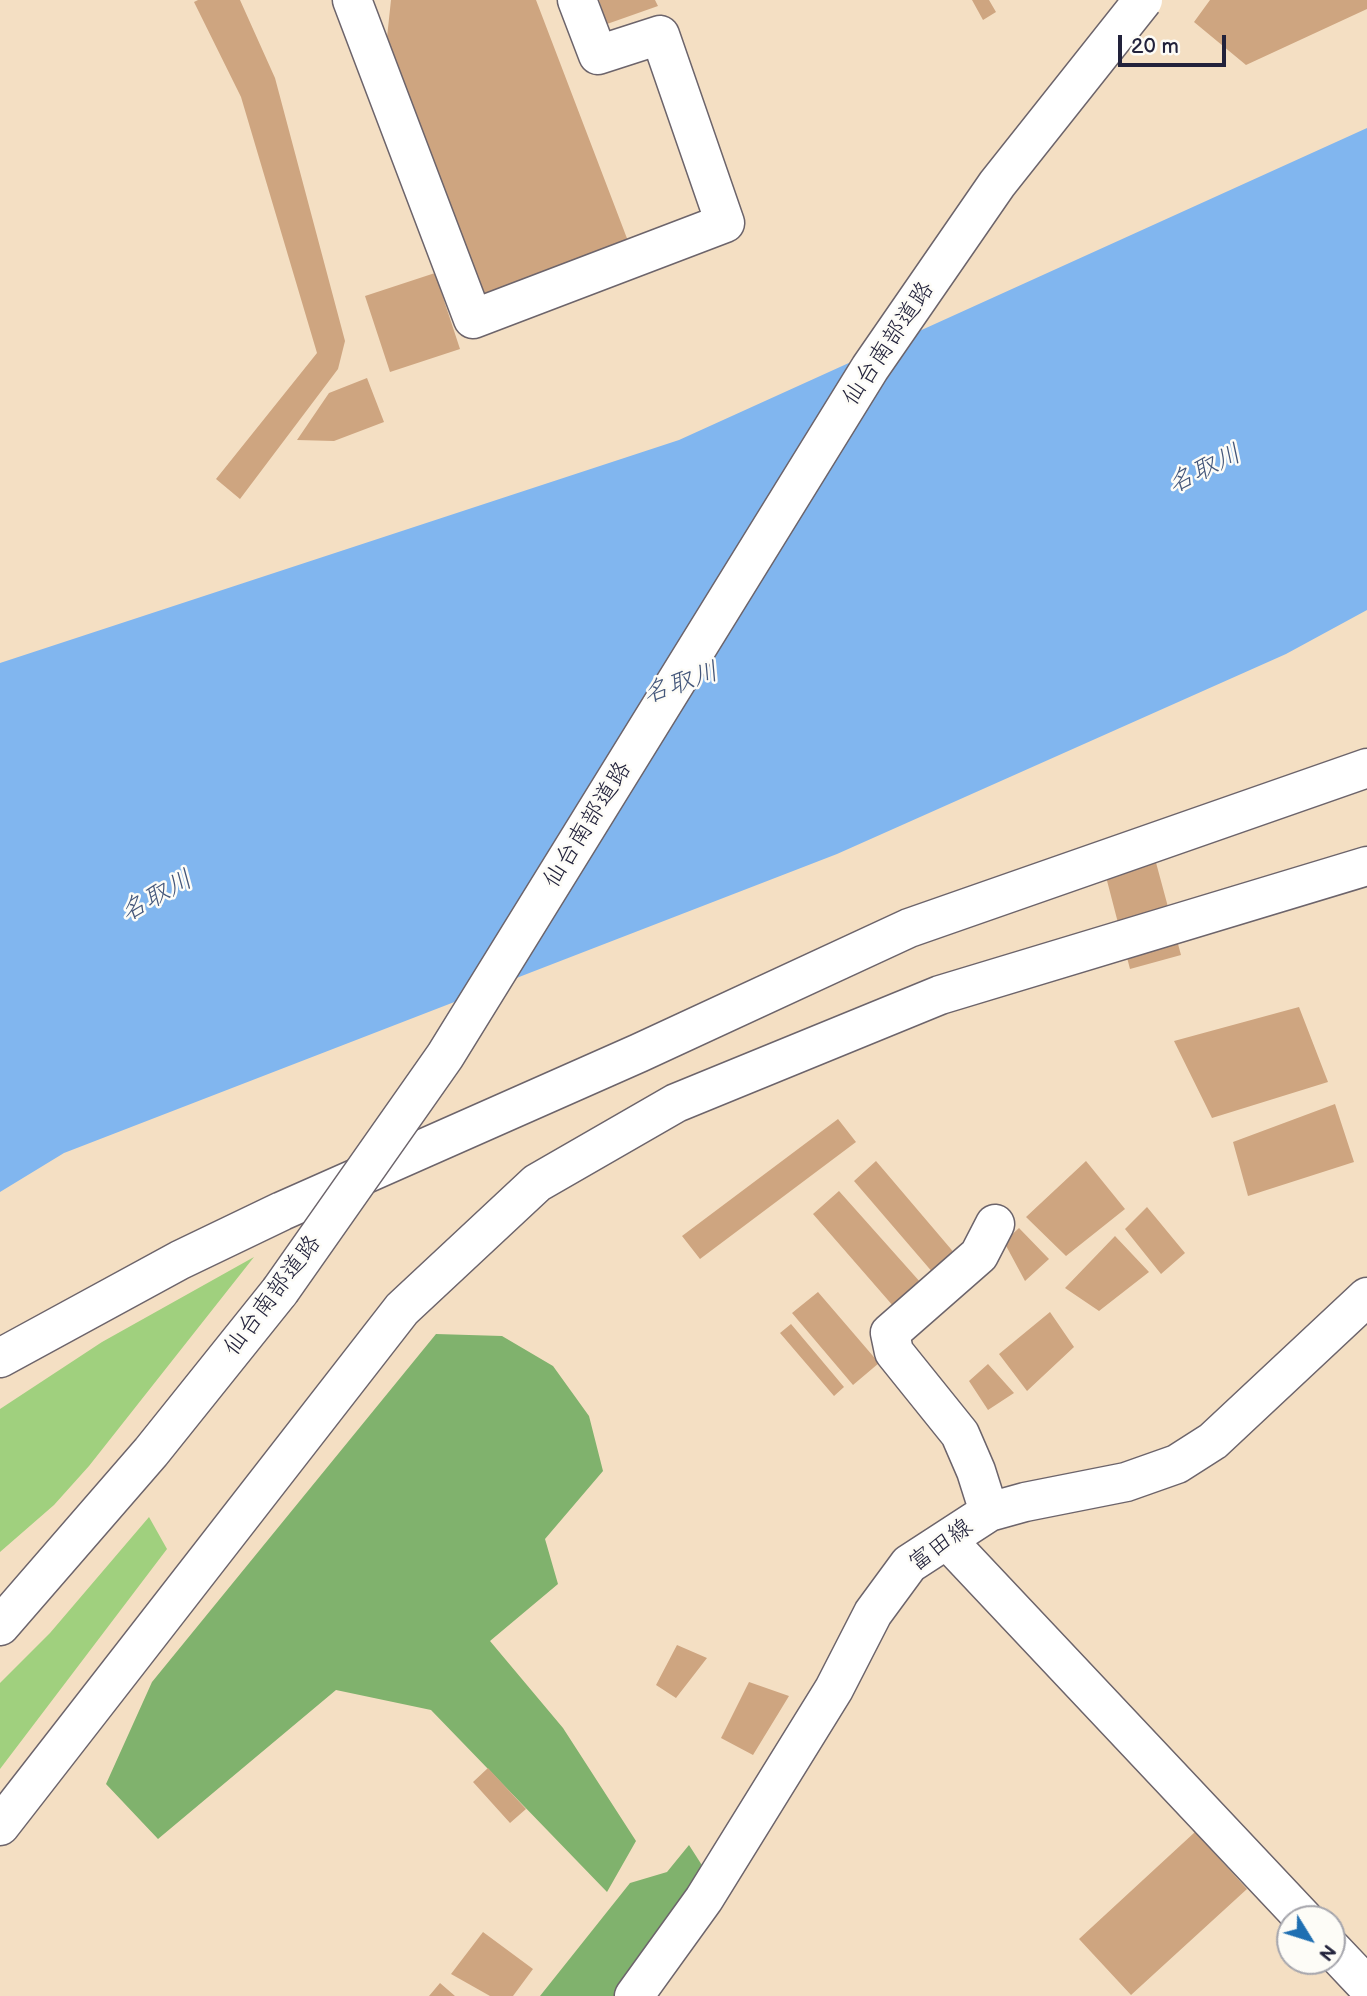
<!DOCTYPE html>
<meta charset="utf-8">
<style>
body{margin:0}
#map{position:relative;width:1367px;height:1996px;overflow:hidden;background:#f4dfc3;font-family:"Balsamiq Sans",sans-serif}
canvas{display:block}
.north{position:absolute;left:1276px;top:1905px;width:70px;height:70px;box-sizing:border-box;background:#fdfcf7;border:2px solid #a5a5ac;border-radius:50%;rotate:128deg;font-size:19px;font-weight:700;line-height:28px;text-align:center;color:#22223b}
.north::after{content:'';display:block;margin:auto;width:24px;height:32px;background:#1f6fb2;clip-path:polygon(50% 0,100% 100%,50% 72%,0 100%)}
.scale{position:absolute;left:1118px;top:35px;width:108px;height:32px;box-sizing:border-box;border:4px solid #22223b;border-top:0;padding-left:9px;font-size:21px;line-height:24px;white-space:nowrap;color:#22223b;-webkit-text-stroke:5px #fdfcf7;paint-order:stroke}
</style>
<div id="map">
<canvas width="1367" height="1996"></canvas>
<div class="north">N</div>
<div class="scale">20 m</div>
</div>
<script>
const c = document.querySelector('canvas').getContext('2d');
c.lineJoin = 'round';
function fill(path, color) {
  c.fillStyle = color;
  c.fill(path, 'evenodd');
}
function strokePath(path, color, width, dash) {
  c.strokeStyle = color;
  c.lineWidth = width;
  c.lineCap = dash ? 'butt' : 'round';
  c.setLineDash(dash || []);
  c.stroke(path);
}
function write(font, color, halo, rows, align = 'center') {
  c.font = font + ' "Balsamiq Sans","Klee One",sans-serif';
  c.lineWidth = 5;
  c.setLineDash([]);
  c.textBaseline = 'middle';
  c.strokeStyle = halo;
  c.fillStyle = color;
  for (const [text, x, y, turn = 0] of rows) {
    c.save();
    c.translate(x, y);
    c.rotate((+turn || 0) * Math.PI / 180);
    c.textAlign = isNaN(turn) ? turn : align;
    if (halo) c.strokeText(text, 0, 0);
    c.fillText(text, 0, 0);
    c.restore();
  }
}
fill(new Path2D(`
 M 254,1257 L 89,1466 L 54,1505 L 0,1552 L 0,1409 L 102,1342 Z
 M 149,1517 L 167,1549 L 0,1769 L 0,1683 L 50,1633 Z`), '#a0d07e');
fill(new Path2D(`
 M 436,1334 L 502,1336 L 553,1366 L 589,1416 L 603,1471 L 545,1539 L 558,1584 L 490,1641 L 563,1728 L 636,1841 L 607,1892 L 431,1710 L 336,1690 L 158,1839 L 106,1784 L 152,1682 Z
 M 689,1845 L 705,1870 L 618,1996 L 540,1996 L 630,1883 L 667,1872 Z`), '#80b26d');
fill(new Path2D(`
 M 1367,128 L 1367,610 L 1286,654 L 837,854 L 64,1153 L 0,1192 L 0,663 L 679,440 Z`), '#81b6ef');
fill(new Path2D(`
 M 198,0 L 240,0 L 275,78 L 345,341 L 338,369 L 240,499 L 216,479 L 317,353 L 241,97 L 194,2 Z
 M 391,0 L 536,0 L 628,241 L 478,299 L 385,56 Z
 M 599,0 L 655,0 L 658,6 L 607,24 Z
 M 972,0 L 989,0 L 996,12 L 983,20 Z
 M 1210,0 L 1367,0 L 1367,9 L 1246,65 L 1194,22 Z
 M 435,273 L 460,349 L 390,372 L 365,296 Z
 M 367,378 L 384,422 L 334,441 L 297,440 L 329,393 Z
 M 1148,833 L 1181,955 L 1130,969 L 1098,846 Z
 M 1299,1007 L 1328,1082 L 1212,1118 L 1174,1041 Z
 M 1335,1104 L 1354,1162 L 1248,1196 L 1233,1142 Z
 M 838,1119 L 856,1142 L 700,1259 L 682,1236 Z
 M 876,1161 L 956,1255 L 934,1274 L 854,1181 Z
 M 1086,1161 L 1125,1209 L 1066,1256 L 1026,1217 Z
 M 839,1191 L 921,1283 L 894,1307 L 813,1214 Z
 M 1147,1207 L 1185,1253 L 1161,1274 L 1125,1229 Z
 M 1019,1228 L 1049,1259 L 1025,1281 L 1004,1242 Z
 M 1115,1236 L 1149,1272 L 1099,1311 L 1065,1288 Z
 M 818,1292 L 879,1363 L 853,1385 L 792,1313 Z
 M 1050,1312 L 1074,1347 L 1027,1391 L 999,1354 Z
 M 791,1324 L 844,1387 L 834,1396 L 780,1333 Z
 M 988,1364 L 1014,1393 L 988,1410 L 969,1381 Z
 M 677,1645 L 707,1658 L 676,1698 L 656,1685 Z
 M 749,1682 L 789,1696 L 753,1755 L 721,1738 Z
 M 488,1768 L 526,1809 L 510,1823 L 473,1782 Z
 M 1195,1832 L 1247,1889 L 1131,1995 L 1079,1939 Z
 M 483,1932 L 533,1969 L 513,1996 L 490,1996 L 451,1974 Z
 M 440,1983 L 455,1996 L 429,1996 Z`), '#cea580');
const minor = new Path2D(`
 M 352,0 L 473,319 L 725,223 L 660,35 L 598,55 L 577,0
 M 989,1512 L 976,1471 L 960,1434 L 894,1352 L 890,1333 L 979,1255 L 995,1224
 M 947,1540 L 1304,1919
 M 1332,1949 L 1367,1986
 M 634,1996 L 704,1899 L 834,1689 L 873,1613 L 909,1564 L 989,1512 L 1025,1502 L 1126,1482 L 1177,1464 L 1213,1441 L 1367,1297`);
const highway = new Path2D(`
 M 0,1358 L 180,1260 L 282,1211 L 639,1053 L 909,928 L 1367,768
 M 0,1626 L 151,1452 L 280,1291
 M 0,1826 L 402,1309 L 537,1183 L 676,1103 L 940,995 L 1367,866`);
strokePath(minor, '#6c646b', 41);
strokePath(highway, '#6c646b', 41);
strokePath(minor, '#fff', 38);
strokePath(highway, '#fff', 38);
const highwayBridge = new Path2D(`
 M 280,1291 L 445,1056 L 870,368 L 997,184 L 1143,0`);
strokePath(highwayBridge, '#6c646b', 41, []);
strokePath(highwayBridge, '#fff', 38);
write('24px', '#22223b', '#fdfcf7', [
 ["仙台南部道路",889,344,-56],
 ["仙台南部道路",588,825,-58],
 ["仙台南部道路",273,1296,-53],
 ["富田線",941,1546,-36]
]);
write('italic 26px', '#43567a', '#fdfcf7', [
 ["名取川",1205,470,-26],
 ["名取川",681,684,-19],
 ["名取川",157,897,-29]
]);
</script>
